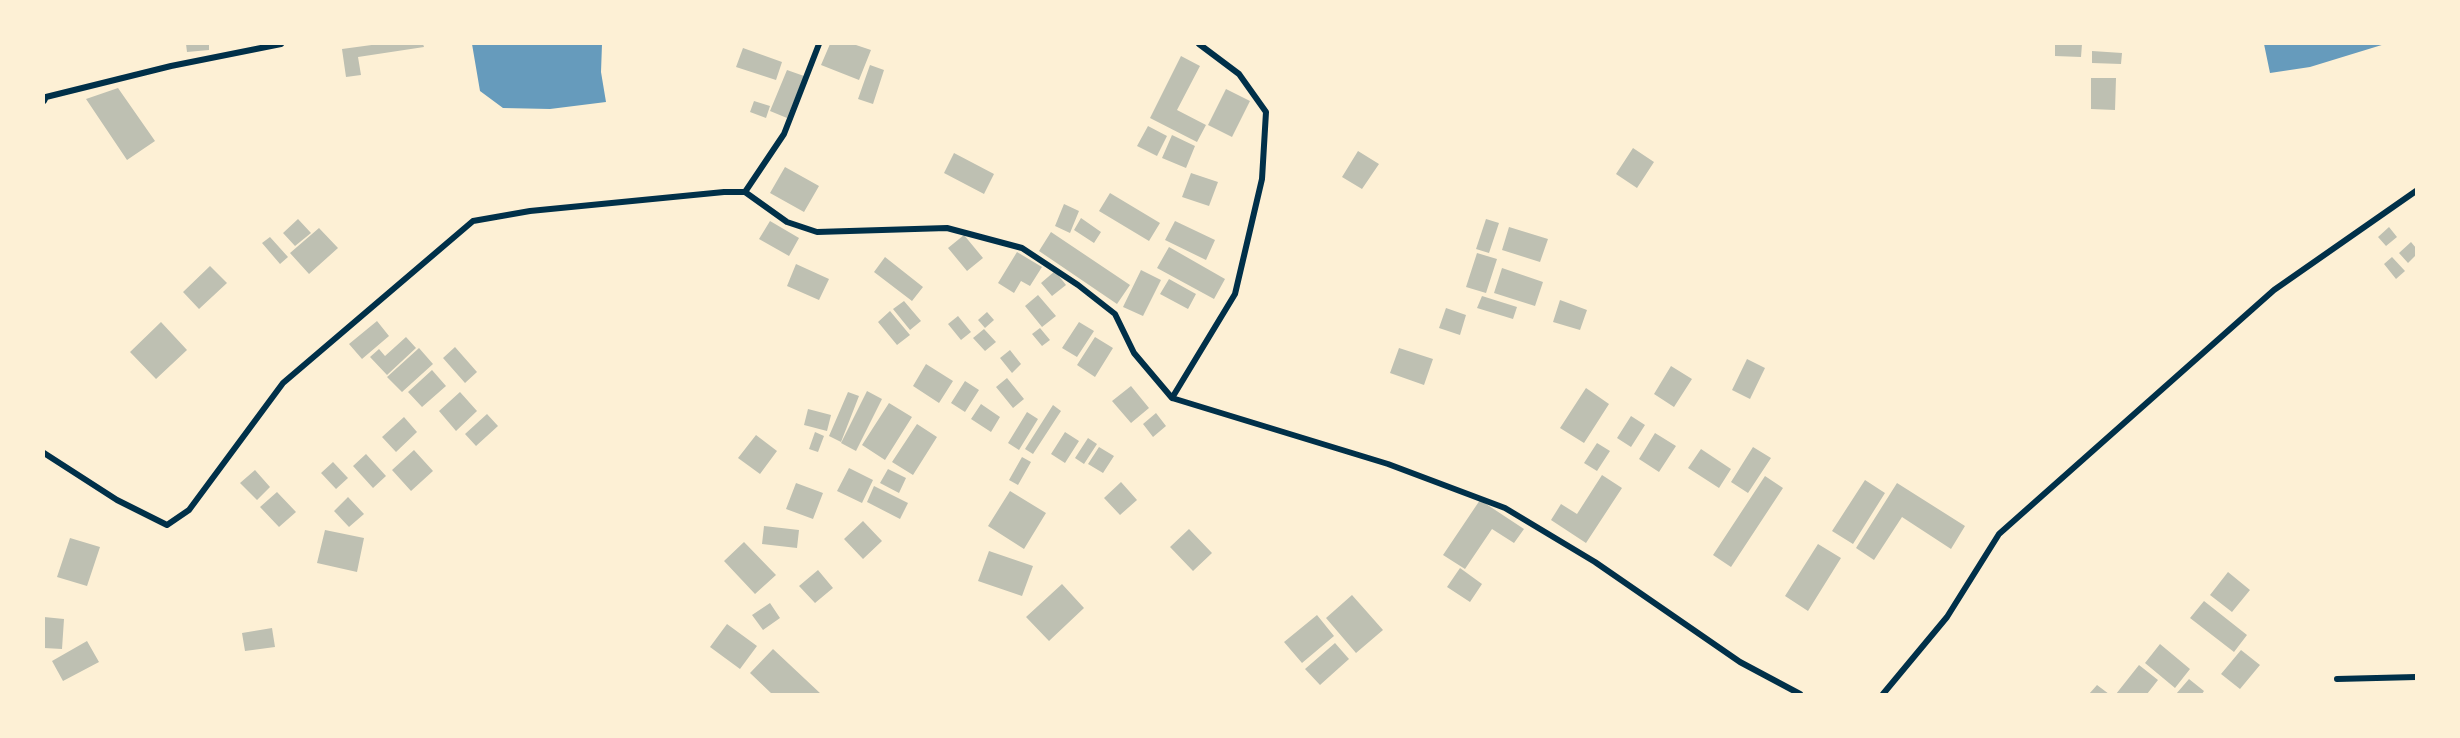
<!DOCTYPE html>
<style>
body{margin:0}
#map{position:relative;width:2460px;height:738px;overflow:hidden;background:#fdf0d5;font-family:"Roboto Condensed",sans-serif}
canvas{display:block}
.frame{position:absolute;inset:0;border:45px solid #fdf0d5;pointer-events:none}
</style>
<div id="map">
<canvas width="2460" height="738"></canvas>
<div class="frame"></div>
</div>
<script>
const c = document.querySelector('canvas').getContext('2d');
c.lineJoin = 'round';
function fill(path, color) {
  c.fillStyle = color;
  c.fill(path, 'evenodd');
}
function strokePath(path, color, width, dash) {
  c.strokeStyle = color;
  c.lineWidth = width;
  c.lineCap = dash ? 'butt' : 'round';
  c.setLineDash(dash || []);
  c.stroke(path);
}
fill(new Path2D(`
 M 472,44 L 602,44 L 601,72 L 606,102 L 550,109 L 503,108 L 480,91 Z
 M 2264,44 L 2385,44 L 2310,67 L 2270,73 Z`), '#669bbc');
fill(new Path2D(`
 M 186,44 L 209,44 L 209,50 L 187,52 Z
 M 379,44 L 423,44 L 424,47 L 358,57 L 361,75 L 346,77 L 342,49 Z
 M 830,44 L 853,44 L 871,50 L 859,80 L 821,65 Z
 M 2055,44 L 2082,44 L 2081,57 L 2055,56 Z
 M 743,48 L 782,62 L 776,80 L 736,67 Z
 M 2092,51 L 2122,53 L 2121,64 L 2092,63 Z
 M 1181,56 L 1200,66 L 1177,110 L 1206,125 L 1197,142 L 1150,118 Z
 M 870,65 L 884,70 L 873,104 L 858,99 Z
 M 787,70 L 804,76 L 787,118 L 770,111 Z
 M 2091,78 L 2116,78 L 2115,110 L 2091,109 Z
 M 118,88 L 155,141 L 127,160 L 86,99 Z
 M 1226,89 L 1250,101 L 1232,137 L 1208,125 Z
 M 754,101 L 770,106 L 766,118 L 750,112 Z
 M 1148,126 L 1167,136 L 1157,156 L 1137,146 Z
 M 1172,135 L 1195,146 L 1186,168 L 1162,158 Z
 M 1633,148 L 1654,162 L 1637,188 L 1616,174 Z
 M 1358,151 L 1379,164 L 1362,189 L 1342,177 Z
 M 954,153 L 994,174 L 984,194 L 944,173 Z
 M 785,167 L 819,186 L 804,212 L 770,193 Z
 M 1191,173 L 1218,182 L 1209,206 L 1182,197 Z
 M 1110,193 L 1160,223 L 1149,241 L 1099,211 Z
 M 1064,204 L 1079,211 L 1070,233 L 1055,226 Z
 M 1081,218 L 1101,232 L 1094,243 L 1074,230 Z
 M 298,219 L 311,233 L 295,246 L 283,233 Z
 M 1486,219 L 1499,223 L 1489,253 L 1476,249 Z
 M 770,221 L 799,238 L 789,256 L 759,239 Z
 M 1175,221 L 1215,240 L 1206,260 L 1165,240 Z
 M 1509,227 L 1548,239 L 1540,262 L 1502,250 Z
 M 2389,227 L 2397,237 L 2386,246 L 2378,237 Z
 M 319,228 L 338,248 L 309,274 L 290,253 Z
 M 1051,232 L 1130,285 L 1117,304 L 1039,251 Z
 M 964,235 L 983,258 L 967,271 L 948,248 Z
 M 270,237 L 288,257 L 280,264 L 262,243 Z
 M 2411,242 L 2416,248 L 2416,255 L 2408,263 L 2399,253 Z
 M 1169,247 L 1225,279 L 1214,299 L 1157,268 Z
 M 1017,252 L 1042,267 L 1030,286 L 1021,281 L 1014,293 L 998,283 Z
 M 1477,253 L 1497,259 L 1486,293 L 1466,287 Z
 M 885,257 L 923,287 L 912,301 L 874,272 Z
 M 2392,257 L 2405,271 L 2396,279 L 2384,264 Z
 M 796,264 L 829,279 L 819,300 L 787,286 Z
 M 210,266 L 227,283 L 199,309 L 183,292 Z
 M 1502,268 L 1543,282 L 1535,306 L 1494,293 Z
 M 1141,270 L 1161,280 L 1143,316 L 1123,307 Z
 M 1055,271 L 1066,285 L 1052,296 L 1041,283 Z
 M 1169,279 L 1196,294 L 1188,309 L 1160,294 Z
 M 1038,295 L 1056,316 L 1042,327 L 1025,306 Z
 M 1482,296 L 1517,307 L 1513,319 L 1477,308 Z
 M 1560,300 L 1587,310 L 1580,330 L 1553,322 Z
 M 904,301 L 921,321 L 910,330 L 893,309 Z
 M 1446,308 L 1466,315 L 1460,335 L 1439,328 Z
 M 890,311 L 910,335 L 897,345 L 878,322 Z
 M 987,312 L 994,320 L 985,328 L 978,320 Z
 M 958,316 L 971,332 L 961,340 L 948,324 Z
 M 377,321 L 389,336 L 362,359 L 349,344 Z
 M 161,322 L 187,350 L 156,379 L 130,352 Z
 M 1079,322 L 1094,331 L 1077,357 L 1062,348 Z
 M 1040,328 L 1050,340 L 1042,346 L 1032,334 Z
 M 984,329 L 996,342 L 985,351 L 973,338 Z
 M 406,337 L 416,348 L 387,375 L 370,357 L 379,349 L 385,356 Z
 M 1095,337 L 1113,348 L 1095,377 L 1077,365 Z
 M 455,347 L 477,372 L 465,383 L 443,358 Z
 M 419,348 L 433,364 L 402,392 L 387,377 Z
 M 1399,348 L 1433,359 L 1424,385 L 1390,373 Z
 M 1010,350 L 1021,364 L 1012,373 L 1000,358 Z
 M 1747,359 L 1765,368 L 1750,399 L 1732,390 Z
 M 926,364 L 953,381 L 939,403 L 913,386 Z
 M 1671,366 L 1692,379 L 1674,407 L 1654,394 Z
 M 432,370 L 446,386 L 422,407 L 408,392 Z
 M 1007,378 L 1024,399 L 1013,408 L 996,387 Z
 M 965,381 L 979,390 L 965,412 L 951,403 Z
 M 1131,386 L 1149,408 L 1131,423 L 1112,401 Z
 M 1586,388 L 1609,404 L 1584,443 L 1560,428 Z
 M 867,391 L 882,399 L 856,451 L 841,443 Z
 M 460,392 L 477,411 L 456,431 L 439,411 Z
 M 848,392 L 859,396 L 841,442 L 829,436 Z
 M 889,403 L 912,417 L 885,460 L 862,445 Z
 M 981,404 L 1000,417 L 991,432 L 971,419 Z
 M 1053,405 L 1061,411 L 1033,454 L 1025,449 Z
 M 808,409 L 831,415 L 827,431 L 804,425 Z
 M 1027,412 L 1038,419 L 1019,450 L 1008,443 Z
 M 1156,413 L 1166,426 L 1153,437 L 1143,424 Z
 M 487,414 L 498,426 L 476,446 L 465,434 Z
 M 1631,416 L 1645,425 L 1631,447 L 1617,438 Z
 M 404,417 L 417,432 L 396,452 L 382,437 Z
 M 917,424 L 937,437 L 913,475 L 892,462 Z
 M 815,432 L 824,436 L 818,452 L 809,449 Z
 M 1065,432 L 1079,441 L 1065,463 L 1051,454 Z
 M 1655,433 L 1676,446 L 1659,472 L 1639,459 Z
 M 756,435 L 777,451 L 760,474 L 738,458 Z
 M 1088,438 L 1097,444 L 1084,464 L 1075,458 Z
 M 1597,443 L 1610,451 L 1597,471 L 1584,463 Z
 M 1099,447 L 1114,456 L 1103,473 L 1088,464 Z
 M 1753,447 L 1771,458 L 1748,493 L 1731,482 Z
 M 1701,449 L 1731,469 L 1719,488 L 1688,468 Z
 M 414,450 L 433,471 L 411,491 L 392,470 Z
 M 366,454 L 386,476 L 373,488 L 353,466 Z
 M 1022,457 L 1031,462 L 1018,485 L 1009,480 Z
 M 333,462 L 348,478 L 336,489 L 321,473 Z
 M 849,468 L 873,480 L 862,503 L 837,491 Z
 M 888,469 L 906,478 L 899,493 L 880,483 Z
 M 255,470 L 270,487 L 257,500 L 240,483 Z
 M 1602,475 L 1622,488 L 1586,543 L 1551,520 L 1561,504 L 1577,514 Z
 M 1765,476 L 1783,488 L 1731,567 L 1713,555 Z
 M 1865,480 L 1885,493 L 1853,544 L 1832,531 Z
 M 1121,482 L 1137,500 L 1120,515 L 1104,498 Z
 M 796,483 L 823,493 L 813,519 L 786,509 Z
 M 1897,483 L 1965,526 L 1951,549 L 1902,517 L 1874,560 L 1856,548 Z
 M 874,486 L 908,503 L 900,519 L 867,502 Z
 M 1010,491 L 1046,513 L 1024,549 L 988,526 Z
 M 277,492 L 296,512 L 279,527 L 260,507 Z
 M 348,497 L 364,514 L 349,527 L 334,511 Z
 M 1480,500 L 1524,529 L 1514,543 L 1492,529 L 1465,569 L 1443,555 Z
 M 863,521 L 882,541 L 863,559 L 844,539 Z
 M 764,526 L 799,530 L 797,548 L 762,544 Z
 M 1189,529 L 1212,553 L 1193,571 L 1170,547 Z
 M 325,530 L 364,538 L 357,572 L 317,563 Z
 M 70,538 L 100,547 L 87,586 L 57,577 Z
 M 744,542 L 776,575 L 755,594 L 724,561 Z
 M 1818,544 L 1841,558 L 1808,611 L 1785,596 Z
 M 989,551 L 1033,566 L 1022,596 L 978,581 Z
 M 1460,568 L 1482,584 L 1470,602 L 1447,587 Z
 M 818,570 L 833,588 L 815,603 L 799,586 Z
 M 2228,572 L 2250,590 L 2232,612 L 2210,595 Z
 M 1062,584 L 1084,608 L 1049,641 L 1026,617 Z
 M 1352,595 L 1383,630 L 1356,653 L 1326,618 Z
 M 2204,601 L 2247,635 L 2234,652 L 2190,618 Z
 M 770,603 L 780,618 L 763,630 L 752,615 Z
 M 1317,615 L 1334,636 L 1302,663 L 1284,642 Z
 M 44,617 L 64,619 L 62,649 L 44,648 Z
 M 727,624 L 757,646 L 740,669 L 710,647 Z
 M 272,628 L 275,647 L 245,651 L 242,633 Z
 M 87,641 L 99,662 L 63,681 L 52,661 Z
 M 1335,643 L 1349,659 L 1320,685 L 1305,669 Z
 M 2160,644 L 2190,669 L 2175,688 L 2145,663 Z
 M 773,649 L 821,694 L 772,694 L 750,673 Z
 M 2241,650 L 2260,665 L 2240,689 L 2221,674 Z
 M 2139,665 L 2158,680 L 2147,694 L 2116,694 Z
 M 2189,679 L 2204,691 L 2202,694 L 2176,694 Z
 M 2097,685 L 2109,694 L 2089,694 Z`), '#bec0b2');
strokePath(new Path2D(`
 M 44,101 L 46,97 L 171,66 L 281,44
 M 745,192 L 787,222 L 817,232 L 947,228 L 1022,248 L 1078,285 L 1115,314 L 1134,353 L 1172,398 L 1388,464 L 1505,508 L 1595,562 L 1740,662 L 1800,694
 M 1172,398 L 1235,294 L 1262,179 L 1266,112 L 1239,74 L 1199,44
 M 44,453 L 117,500 L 167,525 L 189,510 L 283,383 L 473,221 L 530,211 L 724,192 L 745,192 L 784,134 L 819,44
 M 2337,679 L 2416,677
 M 1883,694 L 1947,617 L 1999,534 L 2274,290 L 2416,191`), '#003049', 6);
</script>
